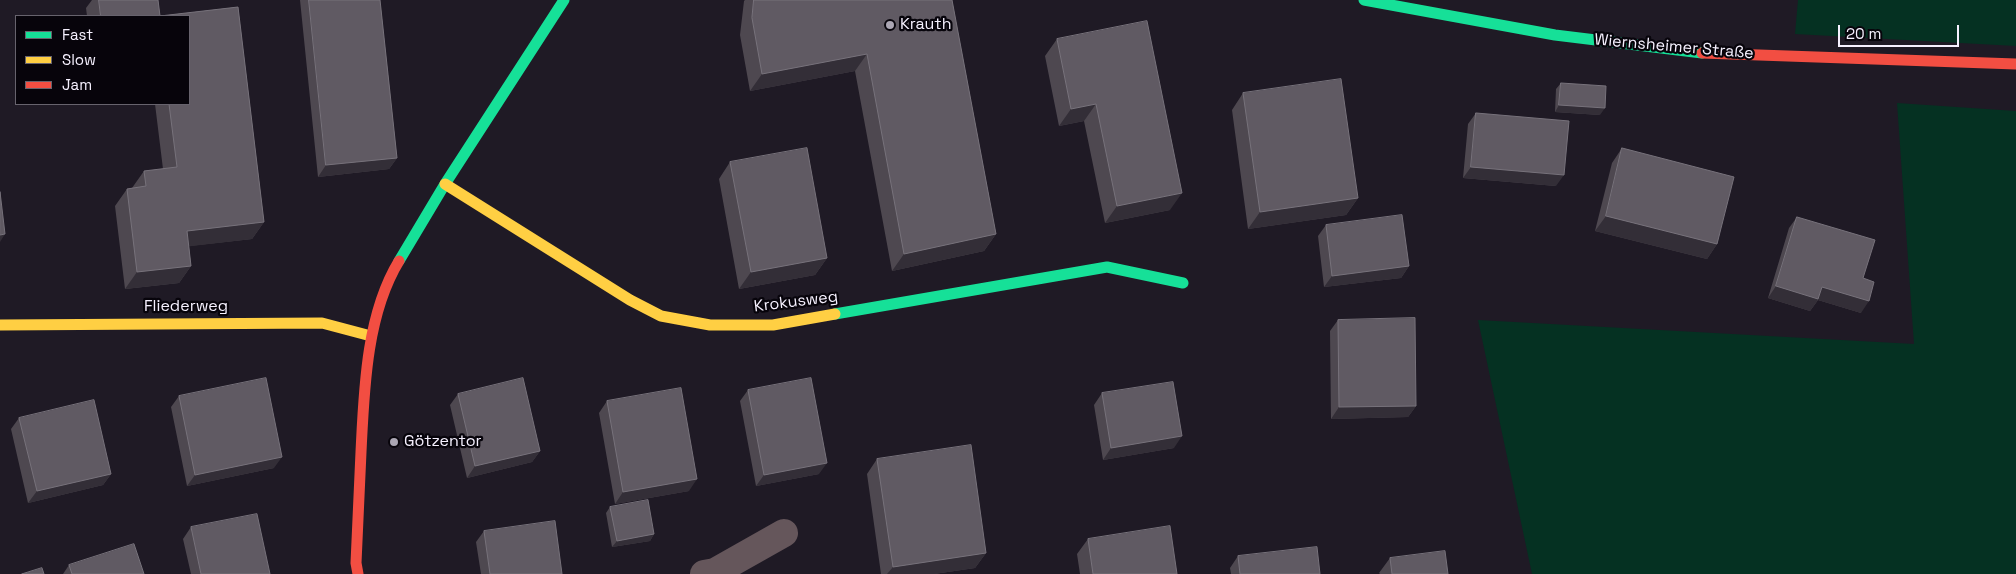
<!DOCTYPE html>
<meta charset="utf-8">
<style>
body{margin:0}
#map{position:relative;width:2016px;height:574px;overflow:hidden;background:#1f1a25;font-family:"Space Grotesk",sans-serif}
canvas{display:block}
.legend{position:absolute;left:15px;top:15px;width:175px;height:90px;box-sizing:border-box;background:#07040b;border:1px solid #67636d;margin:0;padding:6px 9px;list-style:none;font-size:15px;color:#f6f1ff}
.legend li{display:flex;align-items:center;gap:10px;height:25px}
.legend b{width:25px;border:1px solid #67636d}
.scale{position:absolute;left:1838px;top:25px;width:121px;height:22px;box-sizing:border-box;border:2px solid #f6f1ff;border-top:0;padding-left:6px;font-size:15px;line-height:18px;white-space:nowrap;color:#f6f1ff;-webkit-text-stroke:4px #07040b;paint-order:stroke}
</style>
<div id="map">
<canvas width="2016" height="574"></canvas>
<ul class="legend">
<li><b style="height:6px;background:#16e098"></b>Fast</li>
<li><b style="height:6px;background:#ffcf43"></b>Slow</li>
<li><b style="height:6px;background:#f24e42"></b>Jam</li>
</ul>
<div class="scale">20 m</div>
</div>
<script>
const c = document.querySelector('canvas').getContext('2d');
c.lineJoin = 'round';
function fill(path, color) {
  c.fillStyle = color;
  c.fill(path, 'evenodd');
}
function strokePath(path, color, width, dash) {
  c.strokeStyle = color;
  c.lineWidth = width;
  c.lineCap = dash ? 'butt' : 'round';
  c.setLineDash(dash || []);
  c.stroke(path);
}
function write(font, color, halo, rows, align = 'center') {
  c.font = font + ' "Space Grotesk",sans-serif';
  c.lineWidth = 4.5;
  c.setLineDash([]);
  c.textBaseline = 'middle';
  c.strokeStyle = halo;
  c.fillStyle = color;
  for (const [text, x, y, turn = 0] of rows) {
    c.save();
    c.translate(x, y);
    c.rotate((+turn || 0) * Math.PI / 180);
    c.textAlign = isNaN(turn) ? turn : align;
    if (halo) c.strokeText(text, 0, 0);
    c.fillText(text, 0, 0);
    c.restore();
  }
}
fill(new Path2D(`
 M 1798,0 L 2016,0 L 2016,46 L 1795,34 Z
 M 1897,103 L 2016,111 L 2016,574 L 1532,574 L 1478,320 L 1914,344 Z`), '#053122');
strokePath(new Path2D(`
 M 704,574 L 715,572 L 784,533`), '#65565b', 28);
strokePath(new Path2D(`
 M 1364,0 L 1555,35 L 1702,53
 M 399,261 L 445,184 L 564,0
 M 835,314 L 1107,267 L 1183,283`), '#16e098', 11);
strokePath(new Path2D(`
 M 445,184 L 630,300 L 661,316 L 710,325 L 773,325 L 835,314
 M 0,325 L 322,323 L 371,336`), '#ffcf43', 11);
strokePath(new Path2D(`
 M 1702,53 L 2016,64
 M 358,574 L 356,563 C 358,526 359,489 361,452 C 364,391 366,315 399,261`), '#f24e42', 11);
fill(new Path2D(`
 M 92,0 L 158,0 L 160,16 L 238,7 L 264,222 L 252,239 L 189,246 L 191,266 L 179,283 L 125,289 L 115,206 L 127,189 L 132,188 L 144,171 L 163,169 L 155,104 L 189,104 L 189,16 L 87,16 L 86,8 Z
 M 300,0 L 380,0 L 397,158 L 389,169 L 318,177 Z
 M 745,0 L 952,0 L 996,234 L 984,251 L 892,271 L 855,71 L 750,91 L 740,35 L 744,1 Z
 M 1057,39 L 1170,210 L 1105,223 L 1084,121 L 1059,126 L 1045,56 Z
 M 1561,83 L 1600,115 L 1555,112 L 1556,89 Z
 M 1243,93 L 1358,198 L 1346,215 L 1248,229 L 1232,110 Z
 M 1476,113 L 1556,186 L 1463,178 L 1468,124 Z
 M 1622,148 L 1717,244 L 1707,259 L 1595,231 L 1612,163 Z
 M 730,162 L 827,258 L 815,275 L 739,289 L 719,179 Z
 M 1797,217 L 1863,278 L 1861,313 L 1818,300 L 1810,311 L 1768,298 L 1789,228 Z
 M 1326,225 L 1409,266 L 1401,278 L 1324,287 L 1318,236 Z
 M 1338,320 L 1416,406 L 1408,417 L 1331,419 L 1330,331 Z
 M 748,390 L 819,474 L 756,486 L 740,401 Z
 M 1102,393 L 1174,448 L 1103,460 L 1094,405 Z
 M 458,394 L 540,451 L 532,462 L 467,478 L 450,405 Z
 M 179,396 L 274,468 L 187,486 L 171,407 Z
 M 607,401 L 689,491 L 615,504 L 599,413 Z
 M 19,418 L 111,474 L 103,485 L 28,503 L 11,429 Z
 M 877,459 L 986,553 L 975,568 L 934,574 L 881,574 L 867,474 Z
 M 610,507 L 654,534 L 650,541 L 612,547 L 606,513 Z
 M 191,527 L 270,574 L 191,574 L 183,539 Z
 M 484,531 L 562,574 L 481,574 L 476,542 Z
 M 1088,539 L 1177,574 L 1080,574 L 1077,554 Z
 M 1238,556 L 1320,574 L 1231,574 L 1230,568 Z
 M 1390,558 L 1448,574 L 1380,574 L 1379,573 Z
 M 69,565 L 144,574 L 63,574 Z`), '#4e4850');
fill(new Path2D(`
 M 867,54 L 855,71 L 750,91 L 762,74 Z
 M 1096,104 L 1084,121 L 1059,126 L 1071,109 Z
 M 1559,105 L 1605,108 L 1600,115 L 1555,112 Z
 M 397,158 L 389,169 L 318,177 L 326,165 Z
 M 1471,167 L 1564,175 L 1556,186 L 1463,178 Z
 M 1182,193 L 1170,210 L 1105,223 L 1117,206 Z
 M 1358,198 L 1346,215 L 1248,229 L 1260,212 Z
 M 1606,216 L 1717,244 L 1707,259 L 1595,231 Z
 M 264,222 L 252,239 L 175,248 L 187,231 Z
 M 5,234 L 0,242 L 0,235 Z
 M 996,234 L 984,251 L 892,271 L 904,254 Z
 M 827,258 L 815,275 L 739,289 L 751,272 Z
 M 191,266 L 179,283 L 125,289 L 137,272 Z
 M 1409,266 L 1401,278 L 1324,287 L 1332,276 Z
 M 1776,286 L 1822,287 L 1869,301 L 1861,313 L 1818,300 L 1810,311 L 1768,298 Z
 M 1416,406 L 1408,417 L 1331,419 L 1339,407 Z
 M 1182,436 L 1174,448 L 1103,460 L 1111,448 Z
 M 540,451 L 532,462 L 467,478 L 475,466 Z
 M 282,457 L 274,468 L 187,486 L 195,475 Z
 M 827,463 L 819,474 L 756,486 L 764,475 Z
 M 111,474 L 103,485 L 28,503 L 37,491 Z
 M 697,479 L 689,491 L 615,504 L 623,492 Z
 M 654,534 L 650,541 L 612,547 L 617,541 Z
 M 986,553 L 975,568 L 934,574 L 887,574 L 893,567 Z`), '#332e37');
const building = new Path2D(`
 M 99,0 L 158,0 L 160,16 L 238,7 L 264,222 L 187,231 L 191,266 L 137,272 L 127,189 L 146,186 L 144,171 L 177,167 L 169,104 L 189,104 L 189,16 L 101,16 Z
 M 309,0 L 380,0 L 397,158 L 326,165 Z
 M 754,0 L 952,0 L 996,234 L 904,254 L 867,54 L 762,74 L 752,18 Z
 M 1147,21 L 1182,193 L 1117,206 L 1096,104 L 1071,109 L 1057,39 Z
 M 1341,79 L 1358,198 L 1260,212 L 1243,93 Z
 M 1561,83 L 1606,86 L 1605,108 L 1559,105 Z
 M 1476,113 L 1569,121 L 1564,175 L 1471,167 Z
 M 807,148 L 827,258 L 751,272 L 730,162 Z
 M 1622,148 L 1734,177 L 1717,244 L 1606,216 Z
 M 0,192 L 5,234 L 0,235 Z
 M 1402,215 L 1409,266 L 1332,276 L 1326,225 Z
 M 1797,217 L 1875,240 L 1863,278 L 1874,282 L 1869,301 L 1822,287 L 1818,299 L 1776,286 Z
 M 1415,318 L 1416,406 L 1339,407 L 1338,320 Z
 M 266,378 L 282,457 L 195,475 L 179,396 Z
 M 523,378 L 540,451 L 475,466 L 458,394 Z
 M 811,378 L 827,463 L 764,475 L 748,390 Z
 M 1173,382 L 1182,436 L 1111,448 L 1102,393 Z
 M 681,388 L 697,479 L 623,492 L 607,401 Z
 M 94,400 L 111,474 L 37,491 L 19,418 Z
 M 971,445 L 986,553 L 893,567 L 877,459 Z
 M 648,500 L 654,534 L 617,541 L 610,507 Z
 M 257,514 L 270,574 L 201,574 L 191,527 Z
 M 555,521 L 562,574 L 490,574 L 484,531 Z
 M 1170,526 L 1177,574 L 1093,574 L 1088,539 Z
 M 134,544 L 144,574 L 72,574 L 69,565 Z
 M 1317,547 L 1320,574 L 1240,574 L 1238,556 Z
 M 1445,551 L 1448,574 L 1392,574 L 1390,558 Z
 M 42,568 L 44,574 L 22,574 Z`);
fill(building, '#605a63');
strokePath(building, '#77727b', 1);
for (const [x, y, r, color] of [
 [890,25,5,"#aba6b3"],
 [394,442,5,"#aba6b3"]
]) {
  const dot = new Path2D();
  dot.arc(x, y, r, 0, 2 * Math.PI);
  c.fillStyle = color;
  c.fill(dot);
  strokePath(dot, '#07040b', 2);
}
write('16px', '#f6f1ff', '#07040b', [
 ["Krauth",900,25],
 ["Götzentor",404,442]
], 'left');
write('16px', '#f6f1ff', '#07040b', [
 ["Wiernsheimer Straße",1674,47,5],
 ["Krokusweg",796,302,-7],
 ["Fliederweg",186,307]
]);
</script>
